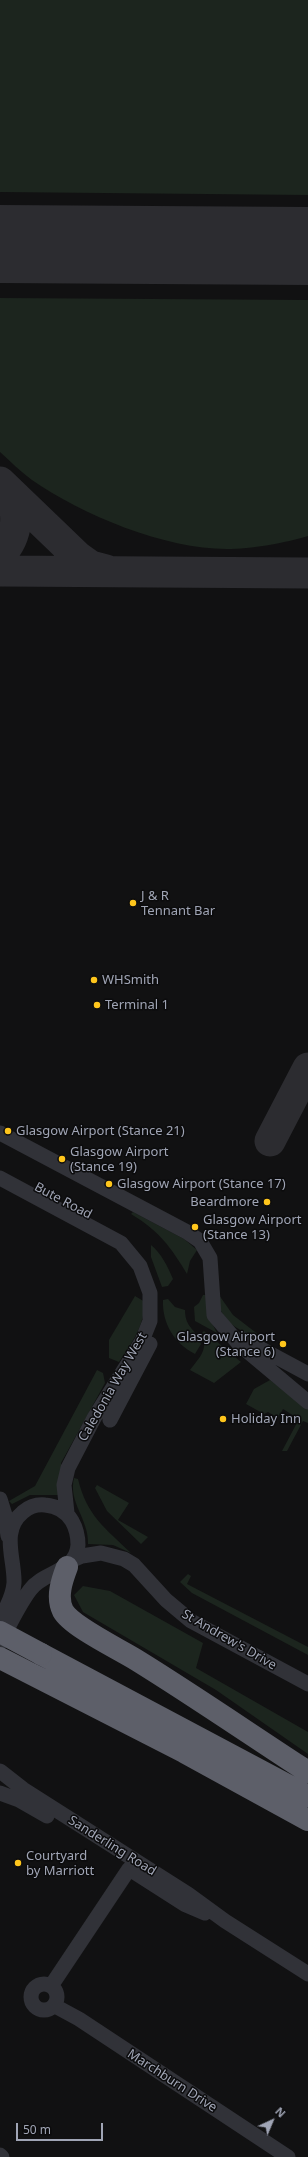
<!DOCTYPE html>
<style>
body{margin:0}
#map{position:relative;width:308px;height:2157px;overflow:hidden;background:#111112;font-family:"Noto Sans",sans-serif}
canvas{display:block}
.north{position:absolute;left:252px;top:2101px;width:40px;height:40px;-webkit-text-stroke:3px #0c0c0d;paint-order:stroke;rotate:44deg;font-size:11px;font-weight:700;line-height:16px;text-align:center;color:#a0a5b5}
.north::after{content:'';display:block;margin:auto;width:14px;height:18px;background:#a0a5b5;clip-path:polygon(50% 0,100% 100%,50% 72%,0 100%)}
.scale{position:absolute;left:16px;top:2123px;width:87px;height:18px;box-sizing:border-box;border:2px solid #a0a5b5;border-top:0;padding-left:5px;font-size:12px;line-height:14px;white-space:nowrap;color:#a0a5b5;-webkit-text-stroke:3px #0c0c0d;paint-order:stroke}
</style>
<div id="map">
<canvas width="308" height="2157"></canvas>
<div class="north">N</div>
<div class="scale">50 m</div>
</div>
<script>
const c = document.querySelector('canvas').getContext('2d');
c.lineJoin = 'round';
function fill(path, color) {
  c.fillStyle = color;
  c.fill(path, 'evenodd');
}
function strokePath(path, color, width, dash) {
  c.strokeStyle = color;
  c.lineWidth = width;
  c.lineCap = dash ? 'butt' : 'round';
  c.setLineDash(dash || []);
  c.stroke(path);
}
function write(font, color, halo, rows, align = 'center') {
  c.font = font + ' "Noto Sans",sans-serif';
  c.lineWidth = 3;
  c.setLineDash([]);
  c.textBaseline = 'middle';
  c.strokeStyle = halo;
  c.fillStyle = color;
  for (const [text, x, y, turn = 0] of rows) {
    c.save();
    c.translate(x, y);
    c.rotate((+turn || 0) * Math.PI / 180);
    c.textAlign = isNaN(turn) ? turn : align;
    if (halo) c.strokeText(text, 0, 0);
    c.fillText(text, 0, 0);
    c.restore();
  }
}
fill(new Path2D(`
 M 0,0 L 308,0 L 308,195 L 0,192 Z
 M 0,298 L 308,300 L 308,536 C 286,543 250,549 227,549 C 165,549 82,515 32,480 C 21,472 10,461 0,452 Z
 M 133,1212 L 184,1239 L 197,1250 L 190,1261 L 187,1274 C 171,1247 159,1231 131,1214 Z
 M 151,1245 C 161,1253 168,1267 173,1279 L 168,1286 L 162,1287 L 151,1257 Z
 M 203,1295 L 208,1295 L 210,1319 L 217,1333 L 195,1321 L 194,1307 L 199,1303 Z
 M 219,1295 L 233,1315 L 259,1335 L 251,1336 C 231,1324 219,1321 219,1295 Z
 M 135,1296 L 145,1302 C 144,1326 132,1343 119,1362 L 109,1358 L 109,1340 Z
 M 168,1299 L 175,1307 L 185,1310 C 185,1329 197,1329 201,1344 L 195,1354 C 174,1343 162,1323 163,1300 Z
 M 204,1331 L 241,1362 L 214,1383 L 190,1370 C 198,1359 210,1349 201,1334 Z
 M 97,1370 L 103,1373 L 105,1383 L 61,1463 L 62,1467 L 58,1495 L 30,1495 L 12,1504 L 9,1501 L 35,1486 Z
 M 270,1380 L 308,1407 L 308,1423 L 303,1421 L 287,1451 L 282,1451 L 299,1419 L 283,1409 L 278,1418 L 268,1412 L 264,1414 L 246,1404 L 254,1389 Z
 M 74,1478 L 78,1479 C 87,1516 105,1528 131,1553 L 113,1545 L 88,1544 C 89,1519 68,1503 74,1478 Z
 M 97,1485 L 129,1503 L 118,1520 L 148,1537 L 141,1544 L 107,1511 L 95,1488 Z
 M 188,1574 L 191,1576 L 187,1584 L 308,1647 L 308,1655 L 192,1593 L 180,1582 Z
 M 83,1586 L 110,1591 L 203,1643 L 196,1668 L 308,1732 L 308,1754 L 216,1690 L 83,1612 L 74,1595 Z`), '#1c251e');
strokePath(new Path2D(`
 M 0,482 L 77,556 L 91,566 L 106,570
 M 0,556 C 18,536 22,510 4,488
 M 0,571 L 308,573
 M 270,1141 L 308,1068`), '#2c2c30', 31);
strokePath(new Path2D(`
 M 0,244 L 308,246`), '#2c2c30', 78);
strokePath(new Path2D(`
 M 0,1133 L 187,1232 L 200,1241 L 210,1258 L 214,1315 L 240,1345 L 308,1402
 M 0,1178 L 121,1243 L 140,1266 L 150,1293 L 150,1321 L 142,1341 L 94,1418 L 68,1468 L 64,1485 L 67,1513
 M 243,1339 L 308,1374
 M 110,1420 L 150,1344
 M 0,1499 L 5,1515 L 8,1536
 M 73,1560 L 82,1556 L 101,1553 L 124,1559 L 134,1565 L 166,1600 L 191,1621 L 308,1684
 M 0,1620 C 6,1609 13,1596 14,1583 C 15,1559 0,1531 23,1512 C 29,1507 36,1504 45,1505 C 57,1506 66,1511 72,1521 C 76,1528 78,1537 78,1545 C 76,1572 44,1571 30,1590 C 18,1606 9,1626 0,1643
 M 0,1771 L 23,1789 L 188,1894 L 225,1921 L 308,1974
 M 0,1793 L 19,1800 L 47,1816
 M 134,1872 L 184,1904 L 205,1913
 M31 1997a13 13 0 1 1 26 0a13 13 0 1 1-26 0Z
 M 51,1986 L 129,1869
 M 55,2006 L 79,2019 L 288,2157
 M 0,2155 L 2,2157`), '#313238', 15);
strokePath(new Path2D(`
 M 67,1567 C 62,1580 56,1597 63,1611 C 72,1627 121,1650 138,1661 C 196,1697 251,1735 308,1772
 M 41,1654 L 308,1796
 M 0,1658 L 184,1752 L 308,1820`), '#5d5f69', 22);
strokePath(new Path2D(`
 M 0,1632 L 41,1654`), '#5d5f69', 22);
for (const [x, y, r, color] of [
 [133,903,4,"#ffc61c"],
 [94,980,4,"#ffc61c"],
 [97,1005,4,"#ffc61c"],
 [8,1131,4,"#ffc61c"],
 [62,1159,4,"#ffc61c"],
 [109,1184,4,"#ffc61c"],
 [267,1202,4,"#ffc61c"],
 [195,1227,4,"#ffc61c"],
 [283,1344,4,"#ffc61c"],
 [223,1419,4,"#ffc61c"],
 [18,1863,4,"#ffc61c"]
]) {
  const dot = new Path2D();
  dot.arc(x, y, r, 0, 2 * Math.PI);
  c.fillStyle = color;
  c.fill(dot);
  strokePath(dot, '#0c0c0d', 1.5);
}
write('13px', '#a0a5b5', '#0c0c0d', [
 ["J & R",141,896],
 ["Tennant Bar",141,911],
 ["WHSmith",102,980],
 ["Terminal 1",105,1005],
 ["Glasgow Airport (Stance 21)",16,1131],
 ["Glasgow Airport",70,1152],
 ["(Stance 19)",70,1167],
 ["Glasgow Airport (Stance 17)",117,1184],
 ["Beardmore",259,1202,"right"],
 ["Glasgow Airport",203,1220],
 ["(Stance 13)",203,1235],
 ["Glasgow Airport",275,1337,"right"],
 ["(Stance 6)",275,1352,"right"],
 ["Holiday Inn",231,1419],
 ["Courtyard",26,1856],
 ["by Marriott",26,1871]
], 'left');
write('13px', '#a0a5b5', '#0c0c0d', [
 ["Bute Road",63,1201,28],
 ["Caledonia Way West",113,1387,-60],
 ["St Andrew's Drive",229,1640,30],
 ["Sanderling Road",112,1846,32],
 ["Marchburn Drive",172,2081,33]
]);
</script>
